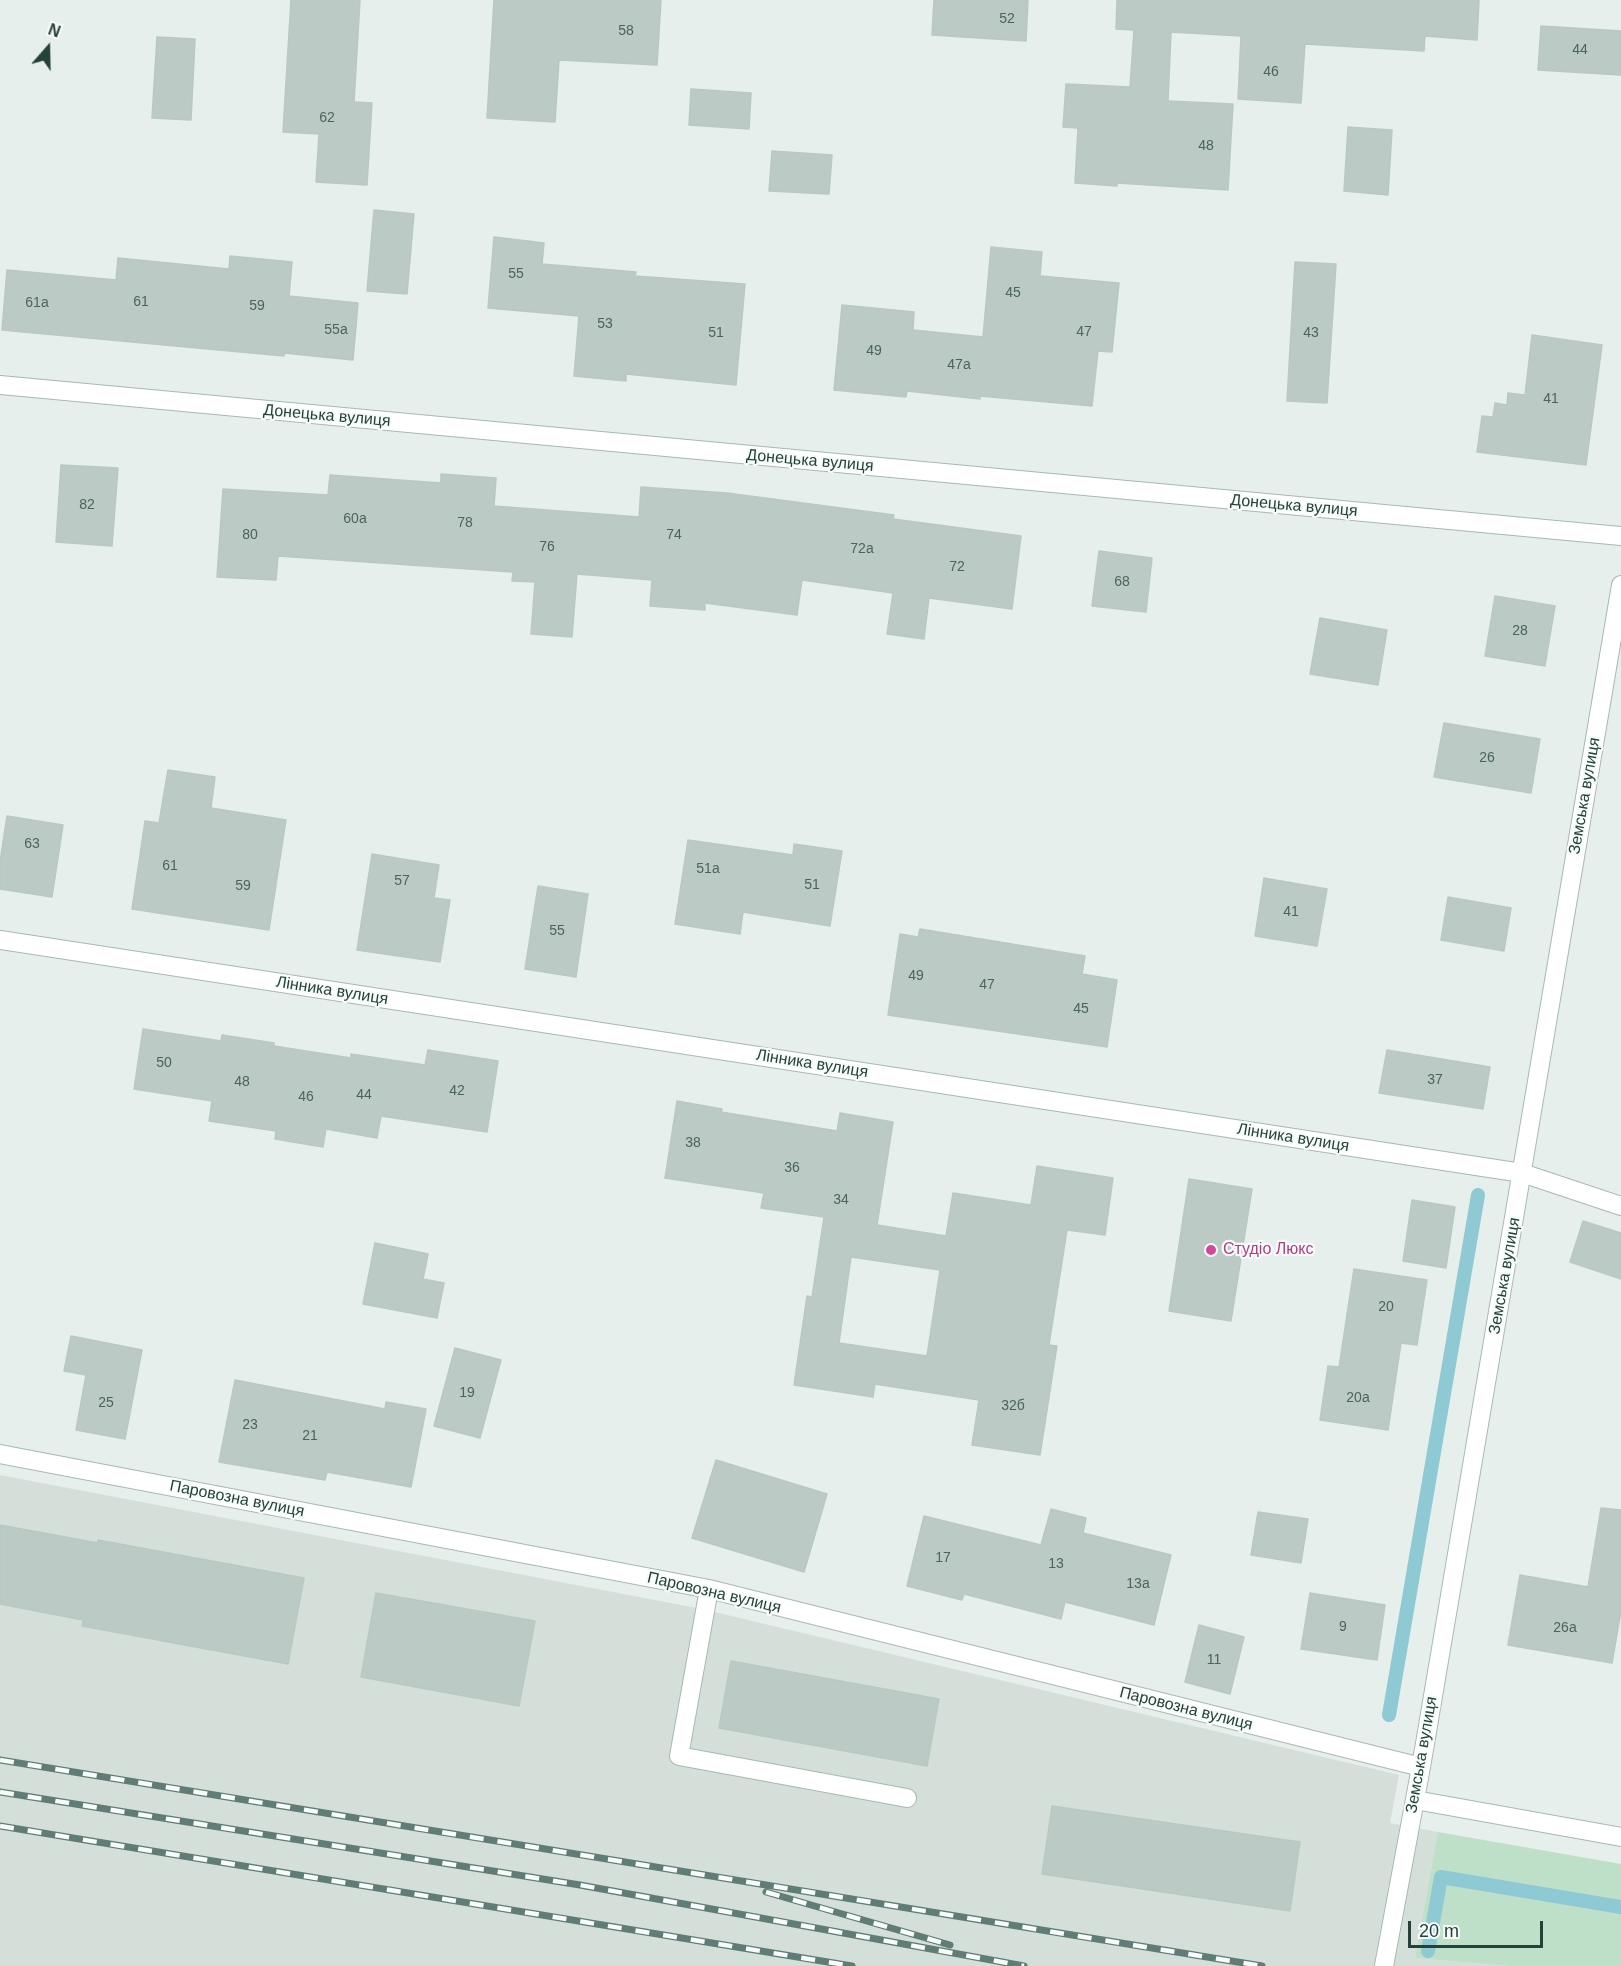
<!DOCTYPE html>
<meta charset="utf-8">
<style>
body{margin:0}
#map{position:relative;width:1621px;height:1966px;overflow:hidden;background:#e6efeb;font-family:Helvetica,sans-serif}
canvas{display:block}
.north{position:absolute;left:18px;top:18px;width:60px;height:60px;-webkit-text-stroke:4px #f7fbf9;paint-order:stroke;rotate:20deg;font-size:16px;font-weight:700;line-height:24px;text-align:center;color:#24423a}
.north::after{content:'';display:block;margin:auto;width:21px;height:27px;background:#24423a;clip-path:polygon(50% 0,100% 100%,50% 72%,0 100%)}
.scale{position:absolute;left:1408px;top:1921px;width:135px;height:27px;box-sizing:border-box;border:3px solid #24423a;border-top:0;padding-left:8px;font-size:18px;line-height:21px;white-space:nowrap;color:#24423a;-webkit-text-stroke:4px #f7fbf9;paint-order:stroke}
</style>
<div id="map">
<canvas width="1621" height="1966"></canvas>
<div class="north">N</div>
<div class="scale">20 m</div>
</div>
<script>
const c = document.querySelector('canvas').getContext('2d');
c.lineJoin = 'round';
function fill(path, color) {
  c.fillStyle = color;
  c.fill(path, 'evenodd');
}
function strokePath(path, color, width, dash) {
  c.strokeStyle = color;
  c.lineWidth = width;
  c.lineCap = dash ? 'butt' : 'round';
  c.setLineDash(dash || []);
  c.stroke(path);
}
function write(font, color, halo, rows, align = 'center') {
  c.font = font + ' Helvetica,sans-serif';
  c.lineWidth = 4.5;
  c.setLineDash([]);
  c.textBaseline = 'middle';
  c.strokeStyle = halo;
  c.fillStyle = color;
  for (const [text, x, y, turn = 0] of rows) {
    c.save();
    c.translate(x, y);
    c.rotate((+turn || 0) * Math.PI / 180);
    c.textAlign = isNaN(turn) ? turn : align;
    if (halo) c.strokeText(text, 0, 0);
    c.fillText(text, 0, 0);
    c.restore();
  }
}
fill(new Path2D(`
 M 0,1475 L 702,1609 L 1399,1775 L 1390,1823 L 1438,1832 L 1415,1958 L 1508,1966 L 0,1966 Z`), '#d4dfda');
fill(new Path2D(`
 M 1438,1832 L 1621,1864 L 1621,1966 L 1508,1966 L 1415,1958 Z`), '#bfe0c8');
strokePath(new Path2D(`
 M 1389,1715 L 1478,1195
 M 1428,1951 L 1441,1877 L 1621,1907`), '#8ec9d4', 14);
const building = new Path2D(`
 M 291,0 L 360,0 L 354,102 L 372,103 L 367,185 L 316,182 L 319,134 L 283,132 Z
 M 494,0 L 661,0 L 657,65 L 559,60 L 555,122 L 487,118 Z
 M 934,0 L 1028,0 L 1026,41 L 932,35 Z
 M 1117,0 L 1479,0 L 1477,40 L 1425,36 L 1424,51 L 1305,44 L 1301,103 L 1238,99 L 1241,36 L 1171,32 L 1168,101 L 1233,104 L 1228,190 L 1117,183 L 1117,186 L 1075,183 L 1078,128 L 1063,127 L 1066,84 L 1130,87 L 1134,30 L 1116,29 Z
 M 1541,26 L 1621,31 L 1621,75 L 1538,70 Z
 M 157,37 L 195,39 L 191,120 L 152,118 Z
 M 691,89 L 751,93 L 749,129 L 689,125 Z
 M 1348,127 L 1392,130 L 1388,195 L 1344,191 Z
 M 772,151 L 832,155 L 829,194 L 769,191 Z
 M 374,210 L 414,214 L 407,294 L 367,291 Z
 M 494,237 L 544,243 L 542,264 L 636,272 L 635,276 L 745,284 L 736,385 L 626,374 L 626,381 L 574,376 L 579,316 L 488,308 Z
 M 991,247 L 1042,252 L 1040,276 L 1119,283 L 1112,352 L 1098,351 L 1092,406 L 980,396 L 980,399 L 907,391 L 906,397 L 834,390 L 842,305 L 914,312 L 913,330 L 983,337 Z
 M 230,256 L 292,262 L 289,296 L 358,303 L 353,360 L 284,353 L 284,356 L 2,330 L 7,270 L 116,280 L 118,258 L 229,269 Z
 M 1295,262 L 1336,264 L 1327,403 L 1287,401 Z
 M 1532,335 L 1602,345 L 1586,465 L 1477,452 L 1482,416 L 1493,417 L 1495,403 L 1507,405 L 1508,393 L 1525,395 Z
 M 61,465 L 118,468 L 112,546 L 56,542 Z
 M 441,474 L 496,478 L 494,506 L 639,517 L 641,487 L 727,493 L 894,515 L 893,519 L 1021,536 L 1012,609 L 929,598 L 924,639 L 887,634 L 893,593 L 802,580 L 797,615 L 705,603 L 705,610 L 650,606 L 652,580 L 577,574 L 572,637 L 531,634 L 535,582 L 512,581 L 513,572 L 278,556 L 276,580 L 217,577 L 223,489 L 328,495 L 330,475 L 441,483 Z
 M 1099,551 L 1152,558 L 1146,612 L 1092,606 Z
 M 1495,596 L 1555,606 L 1545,666 L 1485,656 Z
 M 1320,618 L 1387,630 L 1378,685 L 1310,674 Z
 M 1444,723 L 1540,739 L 1531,793 L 1434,777 Z
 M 168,770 L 215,777 L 211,808 L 286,820 L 269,930 L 132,909 L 145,821 L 159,823 Z
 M 7,816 L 63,825 L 52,897 L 0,889 L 0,862 Z
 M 688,840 L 793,855 L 794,844 L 842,851 L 830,926 L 743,912 L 740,934 L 675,924 Z
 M 372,854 L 439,865 L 434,898 L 450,900 L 440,962 L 357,950 Z
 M 1264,878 L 1327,889 L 1317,946 L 1255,936 Z
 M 538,886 L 588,894 L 576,977 L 525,969 Z
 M 1448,897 L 1511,908 L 1504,951 L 1441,940 Z
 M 920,929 L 1085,956 L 1082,974 L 1117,980 L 1107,1047 L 888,1015 L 900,934 L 918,937 Z
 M 143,1029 L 221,1041 L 222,1035 L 274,1043 L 274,1046 L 351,1058 L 351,1054 L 425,1065 L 428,1050 L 498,1061 L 487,1132 L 381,1116 L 377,1138 L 326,1129 L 323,1147 L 275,1139 L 276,1131 L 209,1121 L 212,1101 L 134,1089 Z
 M 1387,1050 L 1490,1067 L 1483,1109 L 1379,1093 Z
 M 677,1101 L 722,1109 L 721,1112 L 837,1131 L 840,1113 L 893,1122 L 877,1225 L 946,1236 L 953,1193 L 1031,1205 L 1037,1166 L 1113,1178 L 1105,1235 L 1067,1230 L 1049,1345 L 1057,1346 L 1040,1455 L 972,1445 L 979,1400 L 875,1384 L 873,1397 L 794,1385 L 807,1296 L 812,1297 L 824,1217 L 761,1208 L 764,1193 L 665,1178 ZM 851,1257 L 940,1270 L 927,1356 L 839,1343 Z
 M 1189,1179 L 1252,1189 L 1231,1321 L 1169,1311 Z
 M 1412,1200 L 1455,1207 L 1446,1268 L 1403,1261 Z
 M 1583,1221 L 1621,1233 L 1621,1279 L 1570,1262 Z
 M 375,1243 L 428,1254 L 423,1279 L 444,1283 L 437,1318 L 363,1304 Z
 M 1354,1269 L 1427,1280 L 1417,1345 L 1401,1343 L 1388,1430 L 1320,1420 L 1328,1366 L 1339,1367 Z
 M 71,1336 L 142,1350 L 125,1439 L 76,1430 L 86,1375 L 64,1371 Z
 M 455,1348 L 501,1360 L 480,1438 L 434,1426 Z
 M 235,1380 L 385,1409 L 386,1402 L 426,1409 L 411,1487 L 327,1472 L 325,1480 L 219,1462 Z
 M 716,1460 L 827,1494 L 804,1572 L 692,1538 Z
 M 1601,1508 L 1621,1510 L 1621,1611 L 1612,1663 L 1508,1645 L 1520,1575 L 1588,1587 Z
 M 1051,1509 L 1086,1518 L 1083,1533 L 1171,1555 L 1154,1625 L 1065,1602 L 1061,1619 L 964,1594 L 962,1600 L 907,1586 L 924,1516 L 1041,1545 Z
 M 1258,1512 L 1308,1519 L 1301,1563 L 1251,1555 Z
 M 0,1525 L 98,1543 L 98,1540 L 304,1578 L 288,1664 L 82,1626 L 83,1620 L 0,1604 Z
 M 376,1593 L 535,1621 L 519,1706 L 361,1677 Z
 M 1310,1593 L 1385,1605 L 1377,1660 L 1301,1649 Z
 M 1199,1625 L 1244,1637 L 1230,1694 L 1185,1682 Z
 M 731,1661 L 939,1699 L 927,1766 L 719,1728 Z
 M 1052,1806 L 1300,1842 L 1290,1911 L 1042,1874 Z`);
fill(building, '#bbcac4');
strokePath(building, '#b8c9c2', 1.5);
const minor = new Path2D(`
 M 0,385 L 1621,536
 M 0,940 L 1522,1173 L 1621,1206
 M 0,1454 L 709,1589 L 1421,1767
 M 709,1589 L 679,1756 L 907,1798
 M 1415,1800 L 1621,1837
 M 1384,1966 L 1421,1767 L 1621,585`);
strokePath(minor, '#a8b8b2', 20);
strokePath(minor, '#fff', 18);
const rail = new Path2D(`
 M 0,1760 L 1262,1966
 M 0,1792 L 580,1885 L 1024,1966
 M 0,1826 L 852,1966
 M 766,1892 L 950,1945`);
strokePath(rail, '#5f7d75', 7);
strokePath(rail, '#f7fbf9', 4.5, [14]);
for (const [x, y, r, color] of [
 [1211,1250,6,"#d1479c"]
]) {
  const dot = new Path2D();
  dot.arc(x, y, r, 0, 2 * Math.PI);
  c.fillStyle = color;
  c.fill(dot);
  strokePath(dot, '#f7fbf9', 2);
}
write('14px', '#4a645c', null, [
 ["52",1007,19],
 ["58",626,31],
 ["44",1580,50],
 ["46",1271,72],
 ["62",327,118],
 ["48",1206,146],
 ["55",516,274],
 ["45",1013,293],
 ["61",141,302],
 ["61а",37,303],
 ["59",257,306],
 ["53",605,324],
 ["55а",336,330],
 ["47",1084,332],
 ["51",716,333],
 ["43",1311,333],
 ["49",874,351],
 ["47а",959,365],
 ["41",1551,399],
 ["82",87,505],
 ["60а",355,519],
 ["78",465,523],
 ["80",250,535],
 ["74",674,535],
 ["76",547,547],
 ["72а",862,549],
 ["72",957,567],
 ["68",1122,582],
 ["28",1520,631],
 ["26",1487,758],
 ["63",32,844],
 ["61",170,866],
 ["51а",708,869],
 ["57",402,881],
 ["51",812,885],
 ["59",243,886],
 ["41",1291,912],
 ["55",557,931],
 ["49",916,976],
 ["47",987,985],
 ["45",1081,1009],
 ["50",164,1063],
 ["37",1435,1080],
 ["48",242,1082],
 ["42",457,1091],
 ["44",364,1095],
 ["46",306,1097],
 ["38",693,1143],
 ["36",792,1168],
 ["34",841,1200],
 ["20",1386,1307],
 ["19",467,1393],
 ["20а",1358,1398],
 ["25",106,1403],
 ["32б",1013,1406],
 ["23",250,1425],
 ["21",310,1436],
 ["17",943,1558],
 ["13",1056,1564],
 ["13а",1138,1584],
 ["9",1343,1627],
 ["26а",1565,1628],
 ["11",1214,1660]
]);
write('16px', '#24423a', '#f7fbf9', [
 ["Донецька вулиця",327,416,5],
 ["Донецька вулиця",810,461,5],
 ["Донецька вулиця",1294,506,5],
 ["Земська вулиця",1585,796,-80],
 ["Лінника вулиця",332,991,9],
 ["Лінника вулиця",812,1064,9],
 ["Лінника вулиця",1293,1138,9],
 ["Земська вулиця",1505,1276,-80],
 ["Паровозна вулиця",237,1499,11],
 ["Паровозна вулиця",714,1593,13],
 ["Паровозна вулиця",1186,1709,14],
 ["Земська вулиця",1422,1755,-80]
]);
write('16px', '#b23c85', '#f7fbf9', [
 ["Студіо Люкс",1223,1250]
], 'left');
</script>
